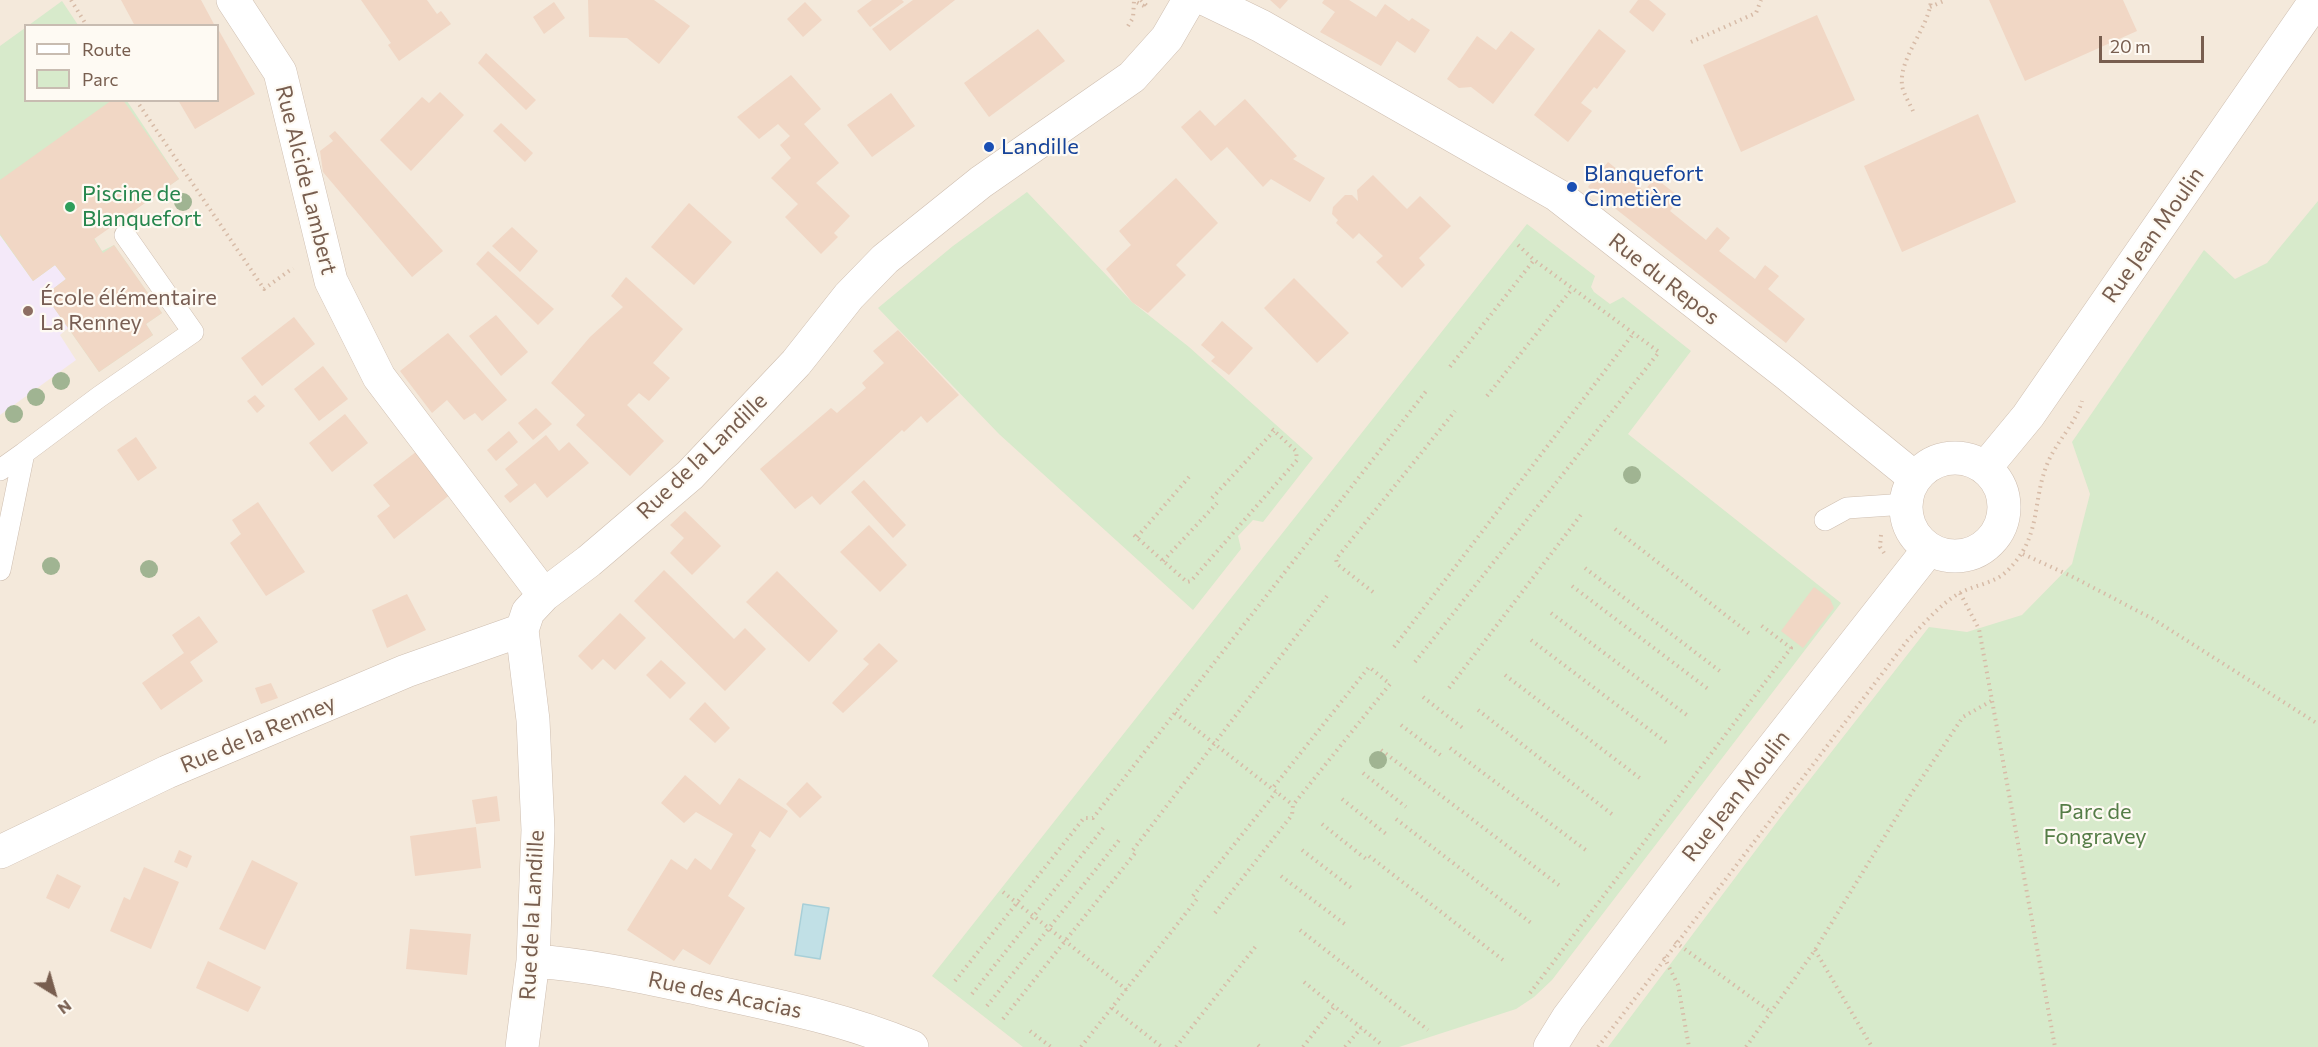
<!DOCTYPE html>
<meta charset="utf-8">
<style>
body{margin:0}
#map{position:relative;width:2318px;height:1047px;overflow:hidden;background:#fcf7ed;font-family:Commissioner,sans-serif}
canvas{display:block}
.legend{position:absolute;left:24px;top:24px;width:195px;height:78px;box-sizing:border-box;background:#fefaf3;border:2px solid #c8bcb1;margin:0;padding:8px 10px;list-style:none;font-size:18px;color:#785e4f}
.legend li{display:flex;align-items:center;gap:12px;height:30px}
.legend b{width:30px;border:2px solid #c8bcb1}
.north{position:absolute;left:24px;top:963px;width:60px;height:60px;-webkit-text-stroke:4px #fefaf3;paint-order:stroke;rotate:143deg;font-size:16px;font-weight:700;line-height:24px;text-align:center;color:#785e4f}
.north::after{content:'';display:block;margin:auto;width:21px;height:27px;background:#785e4f;clip-path:polygon(50% 0,100% 100%,50% 72%,0 100%)}
.scale{position:absolute;left:2099px;top:36px;width:105px;height:27px;box-sizing:border-box;border:3px solid #785e4f;border-top:0;padding-left:8px;font-size:18px;line-height:21px;white-space:nowrap;color:#785e4f;-webkit-text-stroke:4px #fefaf3;paint-order:stroke}
</style>
<div id="map">
<canvas width="2318" height="1047"></canvas>
<ul class="legend">
<li><b style="height:8px;background:#fff"></b>Route</li>
<li><b style="height:16px;background:#d7eacb"></b>Parc</li>
</ul>
<div class="north">N</div>
<div class="scale">20 m</div>
</div>
<script>
const c = document.querySelector('canvas').getContext('2d');
c.lineJoin = 'round';
function fill(path, color) {
  c.fillStyle = color;
  c.fill(path, 'evenodd');
}
function strokePath(path, color, width, dash) {
  c.strokeStyle = color;
  c.lineWidth = width;
  c.lineCap = dash ? 'butt' : 'round';
  c.setLineDash(dash || []);
  c.stroke(path);
}
function write(font, color, halo, rows, align = 'center') {
  c.font = font + ' Commissioner,sans-serif';
  c.lineWidth = 4.5;
  c.setLineDash([]);
  c.textBaseline = 'middle';
  c.strokeStyle = halo;
  c.fillStyle = color;
  for (const [text, x, y, turn = 0] of rows) {
    c.save();
    c.translate(x, y);
    c.rotate((+turn || 0) * Math.PI / 180);
    c.textAlign = isNaN(turn) ? turn : align;
    if (halo) c.strokeText(text, 0, 0);
    c.fillText(text, 0, 0);
    c.restore();
  }
}
fill(new Path2D(`
 M 0,0 L 2318,0 L 2318,1047 L 0,1047 ZM 26,26 L 218,26 L 218,100 L 26,100 Z`), '#f4e9db');
fill(new Path2D(`
 M 0,235 L 33,281 L 55,265 L 66,279 L 68,328 L 60,335 L 76,360 L 0,415 Z`), '#f4e9f9');
fill(new Path2D(`
 M 62,1 L 78,25 L 29,25 Z
 M 25,28 L 26,100 L 127,101 L 179,179 L 94,238 L 102,251 L 114,245 L 162,313 L 146,324 L 153,335 L 99,372 L 45,295 L 66,279 L 55,265 L 33,281 L 0,235 L 0,46 Z
 M 1027,192 L 1132,302 L 1189,347 L 1313,458 L 1263,522 L 1253,520 L 1238,536 L 1241,549 L 1193,610 L 999,434 L 878,308 L 953,246 Z
 M 2318,201 L 2318,1047 L 1608,1047 L 1783,814 L 1929,627 L 1967,632 L 2022,615 L 2072,564 L 2090,494 L 2072,442 L 2204,250 L 2235,279 L 2267,263 Z
 M 1527,224 L 1595,276 L 1591,287 L 1594,292 L 1610,304 L 1623,297 L 1691,351 L 1628,434 L 1841,603 L 1552,980 L 1534,997 L 1516,1009 L 1399,1047 L 1023,1047 L 932,976 Z`), '#d7eacb');
const water = new Path2D(`
 M 803,904 L 829,908 L 820,959 L 795,955 Z`);
fill(water, '#c1e0e6');
strokePath(water, '#a7cfd8', 1.5);
fill(new Path2D(`
 M 121,0 L 201,0 L 215,26 L 135,26 Z
 M 361,0 L 427,0 L 437,14 L 441,11 L 451,24 L 399,61 L 388,45 L 391,43 Z
 M 588,0 L 654,0 L 690,26 L 659,64 L 627,38 L 589,37 Z
 M 872,0 L 902,0 L 904,2 L 870,27 L 857,11 Z
 M 913,0 L 955,0 L 890,51 L 872,29 Z
 M 1270,0 L 1288,0 L 1280,9 Z
 M 1324,0 L 1349,0 L 1376,17 L 1385,4 L 1409,21 L 1412,18 L 1430,30 L 1415,53 L 1397,41 L 1381,66 L 1320,32 L 1335,12 L 1322,3 Z
 M 1638,0 L 1649,0 L 1666,14 L 1653,32 L 1629,12 Z
 M 1989,0 L 2123,0 L 2137,31 L 2025,81 Z
 M 554,2 L 565,18 L 544,34 L 533,17 Z
 M 805,2 L 822,20 L 803,37 L 787,19 Z
 M 1817,15 L 1855,100 L 1741,152 L 1703,65 Z
 M 218,29 L 255,94 L 195,129 L 178,100 L 218,100 Z
 M 1038,29 L 1065,61 L 989,117 L 964,83 Z
 M 1599,29 L 1626,51 L 1597,89 L 1594,87 L 1581,103 L 1592,111 L 1568,142 L 1534,115 Z
 M 1511,31 L 1535,49 L 1493,104 L 1471,87 L 1459,88 L 1447,79 L 1477,36 L 1496,50 Z
 M 486,53 L 536,100 L 526,110 L 478,63 Z
 M 791,75 L 821,109 L 804,124 L 839,163 L 816,183 L 850,216 L 834,233 L 838,237 L 821,254 L 785,217 L 798,204 L 771,178 L 791,158 L 780,145 L 790,136 L 778,124 L 759,139 L 737,117 Z
 M 440,92 L 464,115 L 411,171 L 380,140 L 422,97 L 429,103 Z
 M 891,93 L 915,126 L 872,157 L 847,125 Z
 M 1245,99 L 1297,156 L 1293,159 L 1325,178 L 1310,202 L 1271,179 L 1263,187 L 1227,147 L 1211,161 L 1181,127 L 1200,110 L 1215,126 Z
 M 112,100 L 123,100 L 179,179 L 94,239 L 103,253 L 114,245 L 162,313 L 146,324 L 153,335 L 99,372 L 45,295 L 66,279 L 55,265 L 33,281 L 0,234 L 0,180 Z
 M 1978,114 L 2016,202 L 1902,252 L 1864,166 Z
 M 501,123 L 533,153 L 525,162 L 493,131 Z
 M 335,131 L 443,251 L 412,277 L 323,172 L 320,151 L 333,141 L 329,136 Z
 M 1608,162 L 1644,191 L 1655,178 L 1681,198 L 1670,211 L 1706,240 L 1717,227 L 1730,238 L 1719,251 L 1755,279 L 1765,265 L 1779,276 L 1768,289 L 1805,319 L 1786,343 L 1588,187 Z
 M 1373,175 L 1407,209 L 1420,196 L 1451,226 L 1419,258 L 1425,265 L 1402,288 L 1376,262 L 1383,256 L 1359,233 L 1353,239 L 1336,223 L 1338,220 L 1332,214 L 1333,207 L 1345,195 L 1352,195 L 1358,201 L 1357,190 Z
 M 1176,178 L 1218,223 L 1176,265 L 1186,275 L 1148,313 L 1132,302 L 1106,269 L 1131,245 L 1119,231 Z
 M 689,203 L 732,242 L 694,285 L 651,247 Z
 M 512,227 L 538,251 L 520,272 L 492,246 Z
 M 488,251 L 554,309 L 538,325 L 476,264 Z
 M 626,277 L 683,329 L 653,363 L 670,378 L 649,401 L 639,393 L 627,405 L 664,441 L 630,476 L 576,425 L 585,415 L 551,383 L 590,337 L 623,307 L 611,296 Z
 M 1294,278 L 1349,333 L 1317,363 L 1264,308 Z
 M 496,315 L 528,352 L 501,376 L 469,336 Z
 M 294,317 L 315,344 L 262,386 L 241,358 Z
 M 1222,321 L 1253,348 L 1229,375 L 1211,361 L 1215,357 L 1201,345 Z
 M 898,330 L 959,395 L 927,423 L 921,416 L 904,432 L 902,430 L 820,505 L 812,496 L 795,509 L 760,469 L 831,408 L 837,413 L 866,388 L 862,383 L 884,363 L 873,351 Z
 M 448,333 L 507,400 L 482,421 L 475,413 L 464,420 L 447,400 L 432,413 L 400,371 Z
 M 323,366 L 348,399 L 319,421 L 294,389 Z
 M 255,395 L 265,406 L 257,413 L 247,401 Z
 M 536,408 L 552,424 L 533,440 L 518,423 Z
 M 345,414 L 368,443 L 332,472 L 309,443 Z
 M 509,431 L 518,442 L 496,461 L 487,450 Z
 M 546,435 L 559,451 L 569,442 L 589,463 L 547,498 L 535,483 L 510,503 L 504,496 L 518,485 L 505,469 Z
 M 136,437 L 157,468 L 138,481 L 117,450 Z
 M 421,448 L 456,490 L 394,539 L 377,516 L 390,506 L 373,485 Z
 M 864,480 L 906,525 L 893,538 L 851,492 Z
 M 258,502 L 305,572 L 266,596 L 230,543 L 241,534 L 232,520 Z
 M 685,511 L 721,546 L 692,575 L 670,553 L 684,538 L 670,525 Z
 M 869,525 L 907,565 L 880,592 L 840,552 Z
 M 664,570 L 734,639 L 745,628 L 766,649 L 725,691 L 634,601 Z
 M 777,571 L 838,631 L 809,662 L 746,602 Z
 M 1814,587 L 1830,599 L 1834,608 L 1803,648 L 1781,631 Z
 M 407,594 L 426,630 L 387,648 L 372,610 Z
 M 620,613 L 646,638 L 615,670 L 603,659 L 592,670 L 578,656 Z
 M 199,616 L 218,642 L 190,662 L 203,681 L 161,710 L 142,683 L 184,653 L 172,635 Z
 M 879,643 L 898,661 L 843,713 L 832,703 L 869,664 L 863,659 Z
 M 661,660 L 686,683 L 670,699 L 646,675 Z
 M 271,683 L 278,698 L 261,704 L 255,688 Z
 M 705,702 L 730,728 L 715,743 L 689,719 Z
 M 685,775 L 720,805 L 739,778 L 788,811 L 770,838 L 760,831 L 751,846 L 756,850 L 728,896 L 745,908 L 710,965 L 683,949 L 674,961 L 627,930 L 671,859 L 687,870 L 695,858 L 711,870 L 733,834 L 696,812 L 684,823 L 661,803 Z
 M 807,782 L 822,797 L 800,818 L 786,804 Z
 M 497,796 L 500,821 L 476,824 L 472,800 Z
 M 476,827 L 481,868 L 415,876 L 410,836 Z
 M 179,850 L 192,856 L 187,868 L 174,862 Z
 M 252,860 L 298,883 L 265,950 L 219,929 Z
 M 144,867 L 179,882 L 151,949 L 110,931 L 124,897 L 130,900 Z
 M 57,874 L 81,886 L 69,909 L 46,898 Z
 M 410,929 L 471,934 L 467,975 L 406,969 Z
 M 208,961 L 261,987 L 248,1012 L 196,988 Z`), '#f1d7c5');
const lane = new Path2D(`
 M 0,470 L 24,453
 M 1825,520 L 1847,508 L 1906,504
 M 0,570 L 24,453 L 99,397 L 193,332 L 125,235`);
const street = new Path2D(`
 M 233,0 L 280,72 L 331,281 L 379,377 L 544,595
 M 1207,0 L 1261,26 L 1557,195 L 1787,374 L 1915,478
 M1906 507a49 49 0 1 1 98 0a49 49 0 1 1-98 0Z
 M 1985,468 L 2028,416 L 2316,0
 M 0,852 L 167,772 L 406,671 L 522,630
 M 533,961 C 591,965 648,978 705,990 C 775,1005 846,1019 912,1047
 M 522,1047 L 533,961 L 538,830 L 533,720 L 522,630 L 528,612 L 544,595 L 589,561 L 690,475 L 796,363 L 849,296 L 885,259 L 981,182 L 1132,77 L 1167,38 L 1189,0
 M 1550,1047 L 1568,1018 L 1732,800 L 1929,549`);
strokePath(lane, '#cfbfb1', 22);
strokePath(street, '#cfbfb1', 34);
strokePath(new Path2D(`
 M 71,0 L 87,26
 M 1141,0 L 1147,6
 M 1930,7 L 1946,0
 M 1128,26 L 1133,18 L 1134,1 L 1146,7
 M 1691,42 L 1756,13 L 1761,0
 M 136,100 L 264,289 L 293,268
 M 1913,111 C 1910,104 1903,93 1902,85 C 1899,57 1929,28 1931,0
 M 1518,245 L 1534,260
 M 1487,396 L 1572,289
 M 1212,498 L 1274,431
 M 1615,529 L 1750,634
 M 1134,535 L 1187,582 L 1191,581 L 1297,460 L 1296,451 L 1271,428
 M 1881,535 L 1880,547 L 1884,553
 M 1137,537 L 1189,477
 M 2023,554 L 2071,576 L 2153,619 L 2318,724
 M 1163,561 L 1217,503
 M 1585,568 L 1721,672
 M 1572,586 L 1708,689
 M 1373,592 L 1337,564 L 1336,559 L 1455,411
 M 1960,593 L 1979,629 L 2055,1047
 M 1551,613 L 1688,716
 M 1531,640 L 1667,743
 M 1394,647 L 1633,334
 M 1415,662 L 1659,352 L 1534,260 L 1449,368
 M 1505,675 L 1641,779
 M 1449,688 L 1583,512
 M 1423,697 L 1464,729
 M 1478,710 L 1613,815
 M 1175,713 L 1293,805
 M 1401,725 L 1443,757
 M 1450,748 L 1587,851
 M 1381,750 L 1560,886
 M 1363,773 L 1406,807
 M 1342,799 L 1386,834
 M 1396,819 L 1531,923
 M 1322,824 L 1366,859
 M 1133,850 L 1327,596
 M 1302,850 L 1354,890
 M 1369,856 L 1503,960
 M 1281,876 L 1346,925
 M 1003,892 L 1127,990
 M 1193,896 L 1276,792
 M 1215,913 L 1292,815 L 1293,805 L 1390,684 L 1369,667 L 1272,789
 M 1300,930 L 1428,1030
 M 1675,942 L 1771,1012
 M 1815,950 L 1872,1047
 M 1664,957 L 1678,985 L 1689,1047
 M 955,981 L 1084,818 L 1093,818 L 1427,390
 M 1304,982 L 1381,1044
 M 1530,993 L 1791,648 L 1758,623
 M 972,994 L 1104,827
 M 987,1006 L 1120,839
 M 1112,1008 L 1162,1047
 M 1003,1019 L 1136,852
 M 1030,1031 L 1051,1047
 M 1258,1045 L 1260,1047
 M 1081,1047 L 1197,899
 M 1176,1047 L 1256,946
 M 1303,1047 L 1334,1007
 M 1345,1047 L 1361,1028
 M 1598,1047 L 1907,641 C 1923,625 1938,606 1958,594 C 1973,585 1994,584 2007,571 C 2043,536 2031,502 2048,462 C 2057,441 2076,423 2082,401
 M 1746,1047 L 1815,950 L 1907,800 L 1963,717 L 1991,701`), '#d7bba7', 4, [1.5, 4.5]);
strokePath(lane, '#fff', 21);
strokePath(street, '#fff', 33);
c.fillStyle = '#a0b492';
for (const [x, y] of [
 [183,202],
 [61,381],
 [36,397],
 [14,414],
 [1632,475],
 [51,566],
 [149,569],
 [1378,760]
]) {
  c.beginPath();
  c.arc(x, y, 9, 0, 2 * Math.PI);
  c.fill();
}
for (const [x, y, r, color] of [
 [989,147,6,"#1a4fb4"],
 [1572,187,6,"#1a4fb4"],
 [70,207,6,"#2e9e5b"],
 [28,311,6,"#8d6e63"]
]) {
  const dot = new Path2D();
  dot.arc(x, y, r, 0, 2 * Math.PI);
  c.fillStyle = color;
  c.fill(dot);
  strokePath(dot, '#fefaf3', 2);
}
write('22px', '#164399', '#fefaf3', [
 ["Landille",1001,147],
 ["Blanquefort",1584,174],
 ["Cimetière",1584,199]
], 'left');
write('22px', '#785e4f', '#fefaf3', [
 ["Rue Alcide Lambert",306,180,76],
 ["Rue Jean Moulin",2153,235,-55],
 ["Rue du Repos",1664,279,38],
 ["Rue de la Landille",702,456,-44],
 ["Rue de la Renney",258,734,-23],
 ["Rue Jean Moulin",1736,796,-52],
 ["Rue de la Landille",532,915,-87],
 ["Rue des Acacias",725,995,12]
]);
write('22px', '#27864d', '#fefaf3', [
 ["Piscine de",82,194],
 ["Blanquefort",82,219]
], 'left');
write('22px', '#785e54', '#fefaf3', [
 ["École élémentaire",40,298],
 ["La Renney",40,323]
], 'left');
write('22px', '#557d47', '#fefaf3', [
 ["Parc de",2095,812],
 ["Fongravey",2095,837]
]);
</script>
